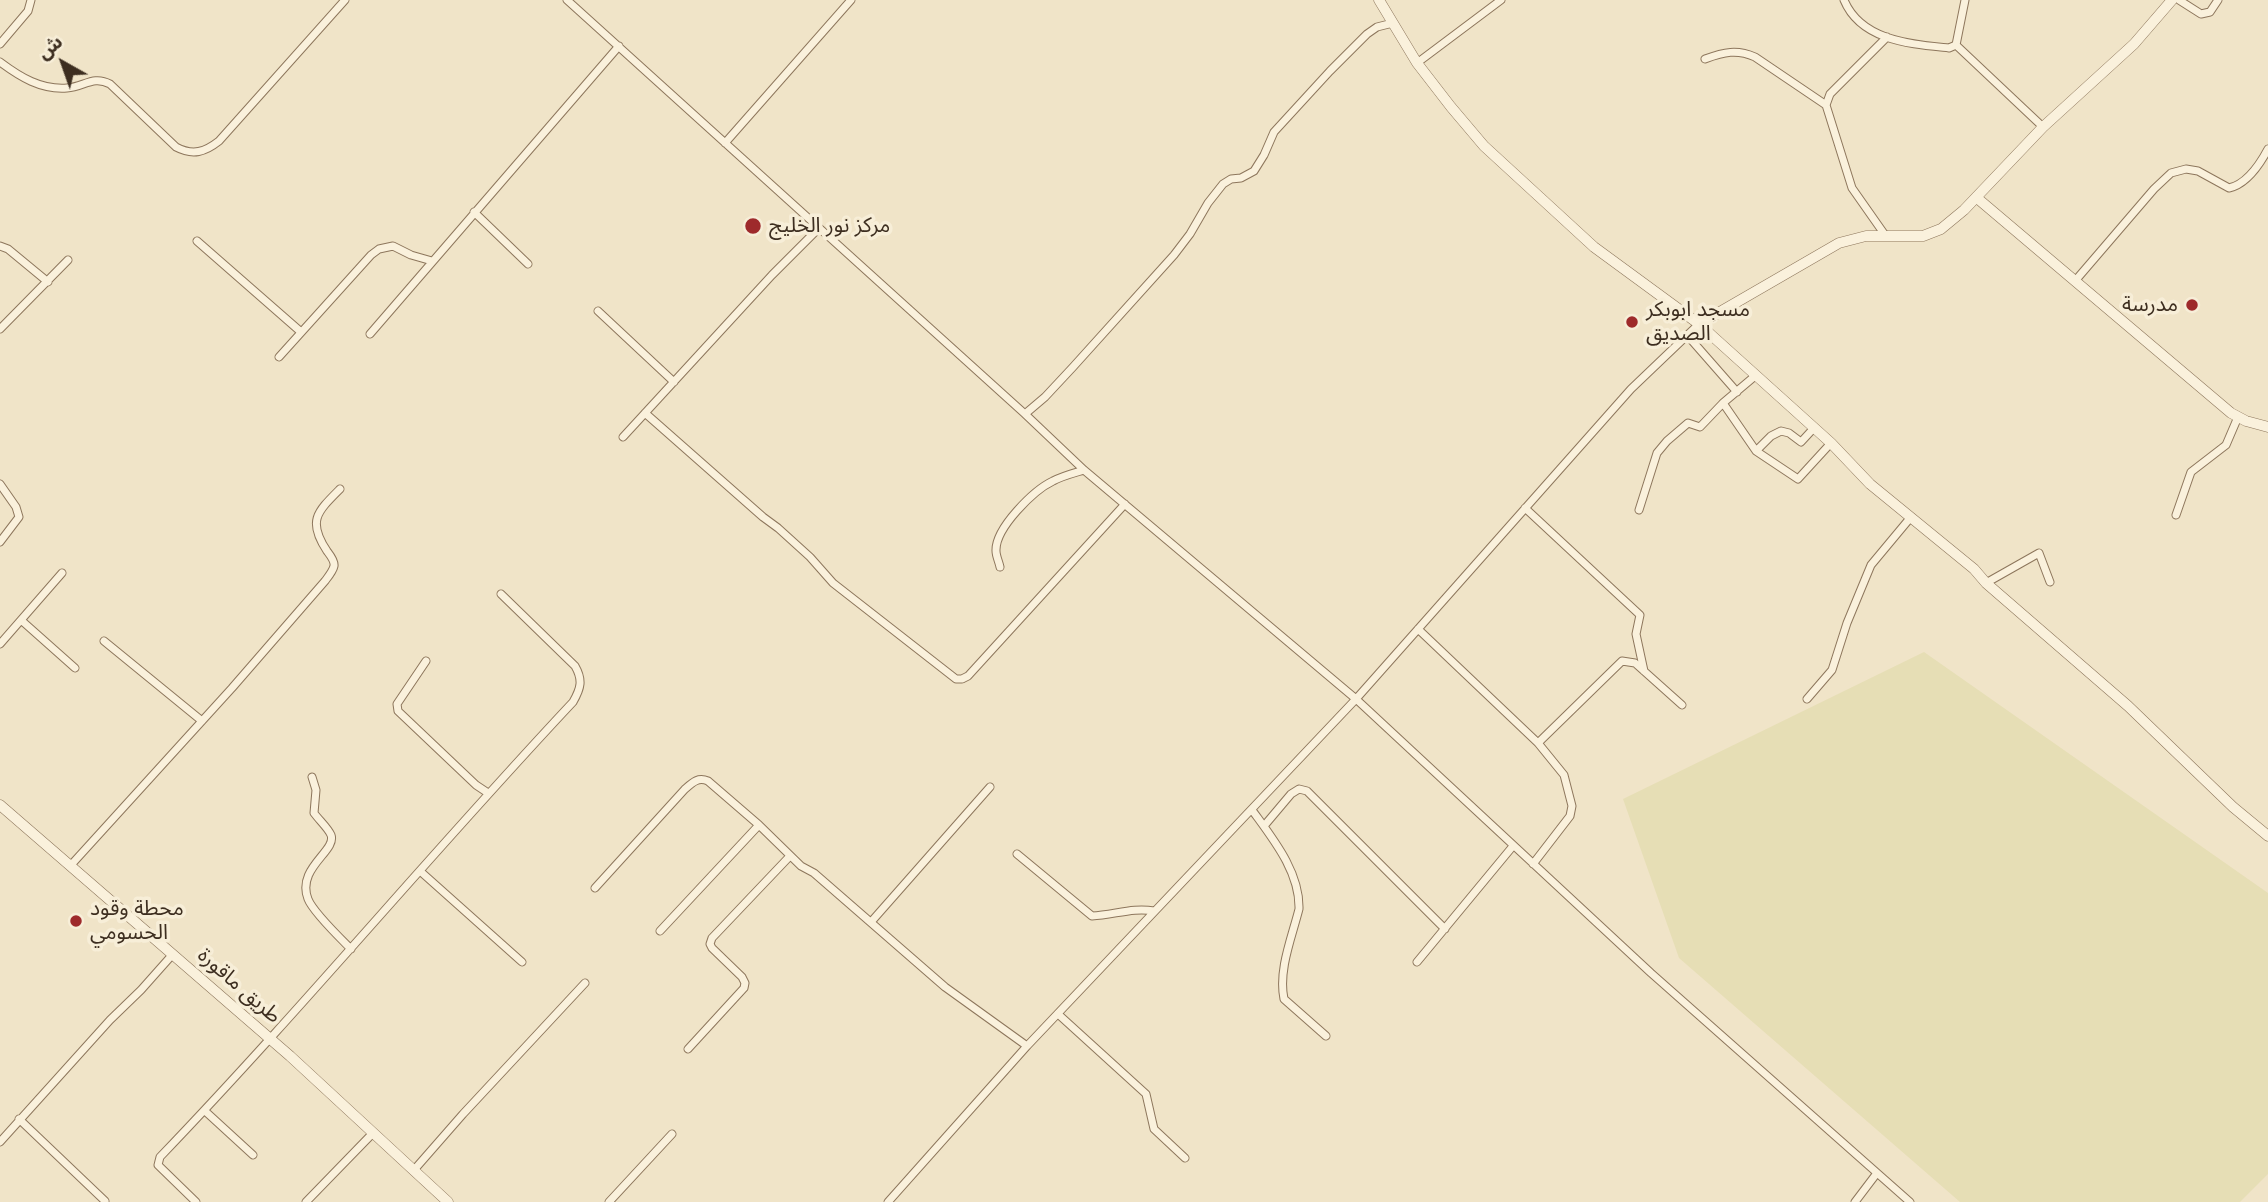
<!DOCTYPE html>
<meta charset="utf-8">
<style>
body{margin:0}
#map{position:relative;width:2268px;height:1202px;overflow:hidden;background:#f0e4c8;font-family:"Noto Serif","Noto Sans Arabic",serif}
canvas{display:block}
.north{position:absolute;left:28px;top:28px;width:70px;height:70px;-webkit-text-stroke:5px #f7eed8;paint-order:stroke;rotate:320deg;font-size:19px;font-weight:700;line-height:28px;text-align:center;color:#3d2e20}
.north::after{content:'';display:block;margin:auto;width:24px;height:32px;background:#3d2e20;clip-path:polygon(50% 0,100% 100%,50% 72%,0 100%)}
</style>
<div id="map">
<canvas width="2268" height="1202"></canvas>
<div class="north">ش</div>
</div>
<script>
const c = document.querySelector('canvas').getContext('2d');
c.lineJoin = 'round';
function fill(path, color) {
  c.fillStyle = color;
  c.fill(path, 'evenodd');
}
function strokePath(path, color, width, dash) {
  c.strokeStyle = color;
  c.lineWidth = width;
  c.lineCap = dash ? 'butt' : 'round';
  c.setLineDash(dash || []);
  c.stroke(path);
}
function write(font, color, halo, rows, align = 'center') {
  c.font = font + ' "Noto Serif","Noto Sans Arabic",serif';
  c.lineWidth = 7;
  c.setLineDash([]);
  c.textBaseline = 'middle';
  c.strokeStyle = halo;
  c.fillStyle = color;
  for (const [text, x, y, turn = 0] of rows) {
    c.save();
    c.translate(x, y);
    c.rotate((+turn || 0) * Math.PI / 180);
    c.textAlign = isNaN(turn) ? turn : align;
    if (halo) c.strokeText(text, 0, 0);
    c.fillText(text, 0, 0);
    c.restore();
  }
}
fill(new Path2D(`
 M 1924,652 L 2268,893 L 2268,1174 L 2240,1202 L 1960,1202 L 1679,958 L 1623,799 Z`), '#e6deb5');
const minor = new Path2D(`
 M 567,0 L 1025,414 L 1084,470 L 1356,699 L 1651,973 L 1910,1202
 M 1844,0 C 1861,41 1911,44 1949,48 L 1956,45 L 1965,0
 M 2179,0 L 2201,14 L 2210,12 L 2218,0
 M 0,44 L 28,11 L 31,0
 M 1956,45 L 2043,127
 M 1705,59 C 1724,52 1737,49 1755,57 L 1826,105
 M 0,62 C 20,77 41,90 67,88 C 84,87 93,75 110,84 L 176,147 C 193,156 205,152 219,141 L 345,0
 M 1417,63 L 1501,0
 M 725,143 L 851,0
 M 474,212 L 528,264
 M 1885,235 L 1852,188 L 1826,105 L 1830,94 L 1887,37
 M 197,241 L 301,332
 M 0,246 L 8,249 L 48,282
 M 2075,281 L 2154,189 L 2171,173 L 2186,169 L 2198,171 L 2229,188 C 2247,184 2260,164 2268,149
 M 598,311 L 674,382
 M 0,329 L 68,260
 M 370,334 L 619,46
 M 1687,335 L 1737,392
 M 279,357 L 371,255 L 379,249 L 393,246 L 411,255 L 432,261
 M 1755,376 L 1723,403 L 1756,451
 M 645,413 L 763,517 L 778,528 L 810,557 L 833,583 L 956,679 L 962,679 L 968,676 L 1125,504
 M 1025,414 L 1045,397 L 1073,367 L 1174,255 L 1190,234 L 1208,203 L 1223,184 L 1231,179 L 1241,178 L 1254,171 L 1264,155 L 1274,132 L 1330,71 L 1367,34 L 1377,27 L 1393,23
 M 1813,429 L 1801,442 L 1789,433 L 1781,431 L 1771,436 L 1756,451 L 1798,479 L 1831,443
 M 623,437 L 772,275 L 818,229
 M 0,484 L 16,507 L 19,517 L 0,542
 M 1525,508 L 1640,615 L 1636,634 L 1644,671
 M 1639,510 L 1657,453 L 1667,441 L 1688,423 L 1700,427 L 1723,403
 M 2176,515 L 2191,472 L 2226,445 L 2238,417
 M 1000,567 C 999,562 996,556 996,551 C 995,528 1034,490 1053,481 C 1062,476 1074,473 1084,470
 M 1986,583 L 2039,553 L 2050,582
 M 21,620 L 75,668
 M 1418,629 L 1538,743 L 1564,775 L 1572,806 L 1570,816 L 1533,864
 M 104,641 L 202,721
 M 0,644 L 62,573
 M 426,661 L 397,704 L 398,711 L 476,785 L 488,793
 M 1807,699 L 1832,670 L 1847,623 L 1871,565 L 1911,517
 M 1538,743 L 1622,661 L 1635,663 L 1682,705
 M 312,777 L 316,790 L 314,813 C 319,820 328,828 331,835 C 337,851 296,868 308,899 C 313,912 340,938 351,949
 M 1252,810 C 1273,839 1300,872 1299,909 C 1292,937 1278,970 1284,999 L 1326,1036
 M 1264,826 L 1291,794 L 1299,789 L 1307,791 L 1445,929
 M 1017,854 L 1092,916 C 1114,915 1133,907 1154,911
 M 71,865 L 232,688 L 325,581 C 328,577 333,571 334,566 C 335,561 330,555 327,551 C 307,521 317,512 340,489
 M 420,871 L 522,962
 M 595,888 L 685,789 C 693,782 698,777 708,781 L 759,825 L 801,866 L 814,873 L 945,987 L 1027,1046
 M 871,922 L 990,787
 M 660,931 L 759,825
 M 1417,962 L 1513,846
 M 1058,1014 L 1146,1094 L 1154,1129 L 1185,1158
 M 688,1049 L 744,988 L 745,983 L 742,977 L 712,948 L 710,944 L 712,938 L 790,856
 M 205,1111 L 253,1155
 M 19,1119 L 105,1201
 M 0,1142 L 110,1020 L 141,990 L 173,954
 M 414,1170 L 463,1114 L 585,983
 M 196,1202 L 158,1165 L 160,1157 C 302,1009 433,851 573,702 C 581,688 583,680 575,666 L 501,594
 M 306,1202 L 373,1133
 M 609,1202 L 672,1134
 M 888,1202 L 1027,1046 L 1356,699 L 1631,389 L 1699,324
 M 1855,1202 L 1877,1173`);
const tertiary = new Path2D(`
 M 1379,0 L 1417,63 L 1451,107 L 1484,146 L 1594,247 L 1699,324 L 1831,443 L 1870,484 L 1974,569 L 1986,583 L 2128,706 L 2233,807 L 2268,836
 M 1977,198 L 2231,413 L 2246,421 L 2268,427
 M 1699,324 L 1839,243 L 1866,236 L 1923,236 L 1941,229 L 1964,210 L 2043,127 L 2134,44 L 2172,0
 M 0,805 L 290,1056 L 448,1202`);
strokePath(minor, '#8d765c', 9);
strokePath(tertiary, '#8d765c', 11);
strokePath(minor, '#faf1dc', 7);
strokePath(tertiary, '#faf1dc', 10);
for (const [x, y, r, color] of [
 [753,226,9,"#9e2a2b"],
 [2192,305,7,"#9e2a2b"],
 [1632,322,7,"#9e2a2b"],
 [76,921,7,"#9e2a2b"]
]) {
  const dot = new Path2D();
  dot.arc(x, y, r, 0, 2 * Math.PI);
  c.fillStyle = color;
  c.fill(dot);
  strokePath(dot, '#f7eed8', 2.5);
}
write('21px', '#3d2e20', '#f7eed8', [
 ["مركز نور الخليج",769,226],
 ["مدرسة",2178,305,"right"],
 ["مسجد ابوبكر",1646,310],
 ["الصديق",1646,334],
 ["محطة وقود",90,909],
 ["الحسومي",90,933]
], 'left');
write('21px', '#3d2e20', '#f7eed8', [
 ["طريق ماقورة",239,986,41]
]);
</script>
